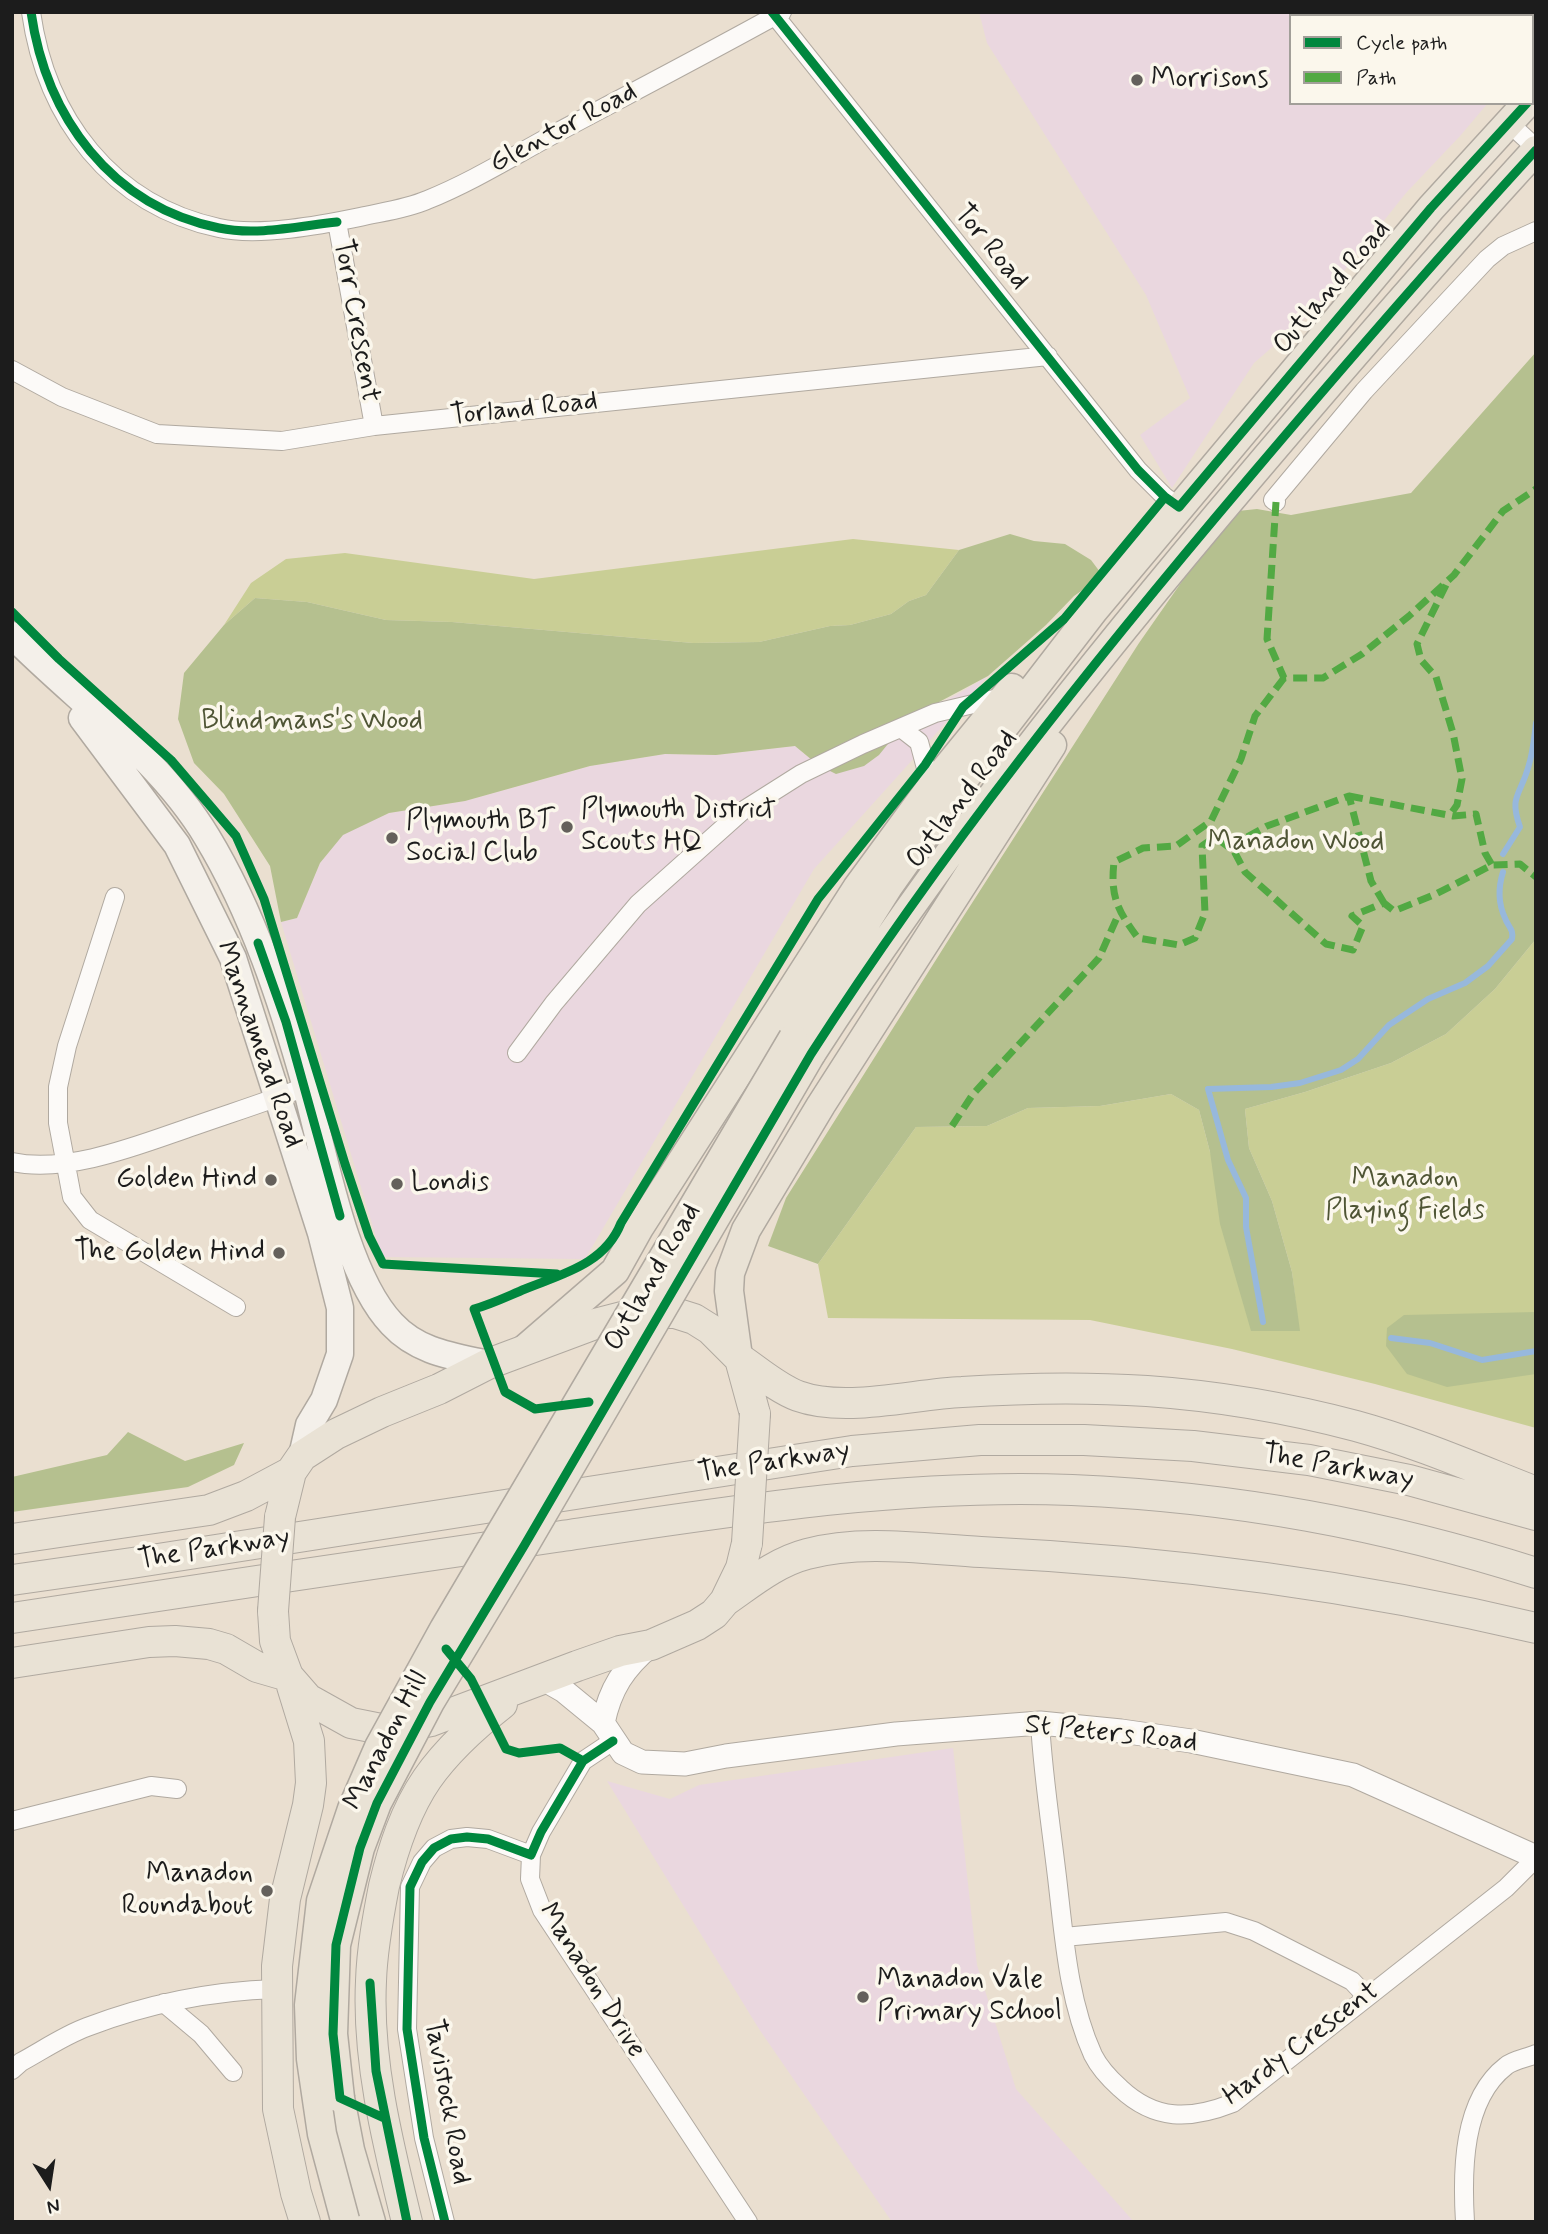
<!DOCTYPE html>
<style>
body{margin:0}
#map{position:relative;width:1548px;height:2234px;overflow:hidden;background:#eadfd0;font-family:Mynerve,sans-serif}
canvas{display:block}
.frame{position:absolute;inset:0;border:14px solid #1c1c1c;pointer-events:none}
.legend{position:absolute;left:1289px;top:14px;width:245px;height:91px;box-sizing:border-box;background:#fbf7ec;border:2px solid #a29f99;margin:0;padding:9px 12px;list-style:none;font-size:21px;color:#1c1c1c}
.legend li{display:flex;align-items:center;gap:14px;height:35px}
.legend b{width:35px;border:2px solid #a29f99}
.north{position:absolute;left:14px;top:2150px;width:70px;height:70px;-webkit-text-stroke:5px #fbf7ec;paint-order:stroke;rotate:168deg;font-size:19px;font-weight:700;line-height:28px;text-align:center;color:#1c1c1c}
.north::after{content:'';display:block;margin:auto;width:24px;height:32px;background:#1c1c1c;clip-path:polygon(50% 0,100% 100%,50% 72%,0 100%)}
</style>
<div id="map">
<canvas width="1548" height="2234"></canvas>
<div class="frame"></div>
<ul class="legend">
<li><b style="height:9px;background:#00873e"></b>Cycle path</li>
<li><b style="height:9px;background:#52a943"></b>Path</li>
</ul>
<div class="north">N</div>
</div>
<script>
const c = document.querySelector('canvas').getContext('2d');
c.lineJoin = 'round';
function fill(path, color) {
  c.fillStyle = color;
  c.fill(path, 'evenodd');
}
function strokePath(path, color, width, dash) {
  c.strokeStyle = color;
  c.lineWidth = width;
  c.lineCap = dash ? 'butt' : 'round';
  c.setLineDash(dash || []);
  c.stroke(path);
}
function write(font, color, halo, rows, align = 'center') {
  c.font = font + ' Mynerve,sans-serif';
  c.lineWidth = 7;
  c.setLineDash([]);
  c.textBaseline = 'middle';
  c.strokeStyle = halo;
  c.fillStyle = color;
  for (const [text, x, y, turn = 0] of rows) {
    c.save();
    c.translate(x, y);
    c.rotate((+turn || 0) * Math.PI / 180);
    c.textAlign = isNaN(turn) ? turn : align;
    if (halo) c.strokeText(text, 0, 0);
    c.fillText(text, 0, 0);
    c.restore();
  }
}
fill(new Path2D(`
 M 979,12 L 1535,12 L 1536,47 L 1532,51 L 1532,16 L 1291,16 L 1291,103 L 1488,103 L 1460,136 L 1406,193 L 1307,317 L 1254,363 L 1172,488 L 1140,435 L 1190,398 L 1146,295 L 987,43 Z
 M 988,676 L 814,869 L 585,1259 L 382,1257 L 281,922 L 297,918 L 320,863 L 343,834 L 389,813 L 465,801 L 590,766 L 665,754 L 716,755 L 795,746 L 818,765 L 956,695 Z
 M 953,1748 L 977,1965 L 1016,2089 L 1134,2222 L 892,2222 L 759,2029 L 607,1781 L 670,1799 L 699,1785 Z`), '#ead7df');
fill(new Path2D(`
 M 853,539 L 959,550 L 926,595 L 909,601 L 891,614 L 850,625 L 830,626 L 759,642 L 693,643 L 452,622 L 386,620 L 307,602 L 255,598 L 224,625 L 251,583 L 286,559 L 345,553 L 534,579 Z
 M 1536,939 L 1536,1428 L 1375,1384 L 1232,1349 L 1090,1320 L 828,1318 L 818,1264 L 916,1127 L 987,1126 L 1028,1108 L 1100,1106 L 1171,1094 L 1199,1110 L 1210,1152 L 1299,1331 L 1292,1272 L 1272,1201 L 1249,1148 L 1245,1109 L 1305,1092 L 1391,1063 L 1446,1034 L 1495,989 Z`), '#c9ce95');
fill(new Path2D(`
 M 1536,352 L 1536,939 L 1495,989 L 1446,1034 L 1391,1063 L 1305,1092 L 1245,1109 L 1249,1148 L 1272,1201 L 1292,1272 L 1300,1331 L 1251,1331 L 1220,1224 L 1210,1152 L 1199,1110 L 1171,1094 L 1100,1106 L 1028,1108 L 987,1126 L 916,1127 L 818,1264 L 768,1246 L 786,1198 L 956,928 L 1139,643 L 1192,567 L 1238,511 L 1257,509 L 1291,515 L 1411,493 Z
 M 1010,534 L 1034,541 L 1065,544 L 1091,560 L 1103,576 L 1074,596 L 1046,625 L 988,676 L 909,718 L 879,755 L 864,766 L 836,774 L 818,765 L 795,746 L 716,755 L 665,754 L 590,766 L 465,801 L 389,813 L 343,835 L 320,863 L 297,918 L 281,922 L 270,866 L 224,794 L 194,763 L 178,719 L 184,673 L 224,625 L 255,598 L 307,602 L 386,620 L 452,622 L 693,643 L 759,642 L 830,626 L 850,625 L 891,614 L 909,601 L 926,595 L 959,550 Z
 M 1536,1312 L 1536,1374 L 1447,1387 L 1407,1374 L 1386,1346 L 1387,1328 L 1404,1315 Z
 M 128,1432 L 185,1461 L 244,1443 L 234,1465 L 188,1487 L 12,1512 L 12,1477 L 107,1455 Z`), '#b5c08f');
strokePath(new Path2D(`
 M 1503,854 L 1520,827 C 1509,796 1520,796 1528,768 C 1533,753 1534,739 1536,723
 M 1263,1322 L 1246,1227 L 1246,1198 L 1228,1160 L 1208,1089 L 1271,1087 L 1300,1083 L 1341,1070 L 1358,1059 L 1389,1025 L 1428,999 L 1465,983 L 1488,966 L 1512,939 C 1514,929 1508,927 1505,918 C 1498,903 1498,888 1503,872
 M 1391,1338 L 1430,1343 L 1482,1360 L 1536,1351`), '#97b8dc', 6);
const minor = new Path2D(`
 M 31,12 C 46,118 111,205 219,228 C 258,237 321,225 360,217 C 382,212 406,209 427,200 C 472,182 515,155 558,132 C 633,92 708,53 782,12
 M 772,12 L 1138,470 L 1165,497 L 1179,507
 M 1509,123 L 1536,148
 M 337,222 L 374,426
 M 12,370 L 62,397 L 157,434 L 282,441 L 374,426 L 1048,356
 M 1276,502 L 1273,500 L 1364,391 L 1487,259 L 1503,246 L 1536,231
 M 901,728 L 919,742 L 931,787
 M 115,897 L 67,1046 L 58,1087 L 58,1123 L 72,1197 L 90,1220 L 236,1307
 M 517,1053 L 554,1003 L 638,904 L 741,812 L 801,774 L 863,744 L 935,713 L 1003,697
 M 12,1162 C 69,1174 141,1144 194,1126 C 231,1113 269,1101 305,1087
 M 1040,1723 C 1043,1775 1051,1826 1057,1877 C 1064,1936 1068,2000 1093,2055 C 1099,2067 1110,2079 1120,2088 C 1155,2121 1190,2120 1233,2103 L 1506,1888 L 1536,1858
 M 613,1741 L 583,1761 L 541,1832 L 531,1855 L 530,1879 L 542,1910 L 748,2222
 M 12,1821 L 151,1786 L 177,1789
 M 1064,1937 L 1226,1922 L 1254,1931 L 1352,1981 L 1367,1997
 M 164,2003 L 201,2034 L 233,2072
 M 12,2070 L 21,2062 C 43,2050 65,2035 87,2027 C 147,2004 212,1991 276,1989
 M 445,2222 L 424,2138 L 407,2029 L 410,1887 L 422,1862 L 434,1848 L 451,1839 L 467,1837 L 488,1839 L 531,1855
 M 1465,2222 C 1462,2172 1462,2100 1506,2066 C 1513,2060 1527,2058 1536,2054`);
const tertiary = new Path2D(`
 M 543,1679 L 564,1691 L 603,1723 L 623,1753 L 642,1762 L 685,1764 L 726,1756 L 896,1734 L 1040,1723 L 1121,1731 L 1191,1741 L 1353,1775 L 1536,1857
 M 603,1723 C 610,1689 624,1667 651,1645`);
const secondary = new Path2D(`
 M 12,635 C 77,701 159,757 207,837 C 253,913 282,1002 306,1087 C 324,1154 345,1275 392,1324 C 418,1352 452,1356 488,1364
 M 82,718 L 177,845 L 233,958 L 321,1233 L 340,1308 L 340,1354 L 324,1400 L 309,1425 L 302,1456`);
const primary = new Path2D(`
 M 793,1038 L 888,887 L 970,771 L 1094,610 L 1431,208 L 1527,103
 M 811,1054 C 941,852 1092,663 1248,479 C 1342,368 1437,258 1536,150
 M 526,1348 L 615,1271 L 639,1228 L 857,888 L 931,787 L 1012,688
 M 738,1357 L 729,1291 L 730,1273 L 746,1230 L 821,1105 L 1052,745
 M 340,2098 L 350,2150 L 371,2222`);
const trunk = new Path2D(`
 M 740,1359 C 758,1371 777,1388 798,1396 C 845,1413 913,1394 962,1392 C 1023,1388 1086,1387 1147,1391 C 1218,1396 1288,1408 1356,1426 C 1418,1443 1477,1469 1536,1492
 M 280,1517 L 291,1472 L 302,1456 L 336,1434 L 382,1412 L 439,1389 L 488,1364 L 595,1324 L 622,1317 L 651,1313 L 675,1313 L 694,1319 L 710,1329 L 740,1359 L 755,1414
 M 12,1539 L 209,1510 L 246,1496 L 291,1472
 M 12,1580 L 132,1563 L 852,1451 L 980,1440 L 1084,1440 L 1193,1446 L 1309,1460 L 1409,1480 L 1536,1515
 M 725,1601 C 751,1583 776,1562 807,1554 C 862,1539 925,1549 981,1552 C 1168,1561 1354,1585 1536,1628
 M 273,1611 L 275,1641 L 288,1676 L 308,1699 L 351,1723 L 386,1730 L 431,1721 L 577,1666 L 620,1651 L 651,1645 L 697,1625 L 714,1614 L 725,1601 L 741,1568 L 747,1543
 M 12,1618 C 193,1590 375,1564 556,1537 C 726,1512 900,1483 1072,1490 C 1234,1497 1382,1524 1536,1573
 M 12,1663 L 149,1642 L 175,1641 L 209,1644 L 226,1649 L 257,1667 L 288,1676
 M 292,1686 L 309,1741 L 311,1783 L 308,1805 L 285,1899 L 277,1966 L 278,2109 L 296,2193 L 305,2222
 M 407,2222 C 388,2144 367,2061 371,1981 C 372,1949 378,1917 384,1886 C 393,1849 405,1811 427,1779 C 448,1749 474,1726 502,1704`);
strokePath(minor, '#b0a9a0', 20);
strokePath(tertiary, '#b0a9a0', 25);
strokePath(secondary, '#b0a9a0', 29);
strokePath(primary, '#b0a9a0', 31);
strokePath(trunk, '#b0a9a0', 32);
strokePath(minor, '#fcfaf8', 18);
strokePath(tertiary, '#fcfaf8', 23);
strokePath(secondary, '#f4f0ea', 26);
strokePath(primary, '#e9e2d5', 28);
strokePath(trunk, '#e9e2d5', 30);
const primaryBridge = new Path2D(`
 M 340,2098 L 333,2034 L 336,1945 L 360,1848 L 377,1803 L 430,1702 L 524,1546 L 811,1054
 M 345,2220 L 322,2134 L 311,2059 L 309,2005 L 321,1901 L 352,1809 L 379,1747 L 444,1629 L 793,1038`);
const trunkBridge = new Path2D(`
 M 747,1543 L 755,1414
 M 273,1611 L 280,1517`);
strokePath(primaryBridge, '#b0a9a0', 31, []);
strokePath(trunkBridge, '#b0a9a0', 32, []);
strokePath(primaryBridge, '#e9e2d5', 28);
strokePath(trunkBridge, '#e9e2d5', 30);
strokePath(new Path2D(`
 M 1276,502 L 1267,639 L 1284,678 L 1323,678 L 1362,654 L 1409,616 L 1454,575 L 1503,511 L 1536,489
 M 1446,585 L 1417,644 L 1421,660 L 1436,677 L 1453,733 L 1462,779 L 1457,805 L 1450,815
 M 1284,678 L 1255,716 L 1241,759 L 1211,821 L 1176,846 L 1143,848 L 1114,862 C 1110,897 1118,911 1138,938 L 1179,945 L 1195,938 L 1205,913 L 1202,846 L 1215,837 L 1234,851 L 1245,872 L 1326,944 L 1353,950 L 1363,926 L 1352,916 L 1384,903 L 1394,911 L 1436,894 L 1492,865 L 1520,864 L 1536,877
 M 1349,796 L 1453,816 L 1476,814 L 1485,853 L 1492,865
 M 1229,847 L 1267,826 L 1349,796 L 1371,881 L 1384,903
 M 952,1126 L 973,1094 L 1099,958 L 1119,913`), '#52a943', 7, [14, 7]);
strokePath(new Path2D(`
 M 31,12 C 46,117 111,206 219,228 C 257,236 299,226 337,222
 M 772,12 L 1138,470 L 1165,497 L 1179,507 L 1431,208 L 1527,103
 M 12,612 L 59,659 L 171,760 L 236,836 L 264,899 L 345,1164 L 369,1236 L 383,1264 L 557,1274
 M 258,943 L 286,1022 L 340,1216
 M 589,1402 L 535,1409 L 505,1392 L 474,1309 C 492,1304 508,1296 525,1289 C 562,1274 605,1264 621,1223 L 818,899 L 925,765 L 963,707 L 1064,619 L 1165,497
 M 446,1649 L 471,1679 L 506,1749 L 519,1753 L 560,1748 L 583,1761
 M 370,1983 L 376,2071 L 407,2222
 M 384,2118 L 340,2098 L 333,2034 L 336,1945 L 360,1848 L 377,1803 L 430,1702 L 524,1546 L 811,1054 C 941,852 1092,663 1248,479 C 1342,368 1437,258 1536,150
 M 445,2222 L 424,2138 L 407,2029 L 410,1887 L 422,1862 L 434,1848 L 451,1839 L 467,1837 L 488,1839 L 531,1855 L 541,1832 L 583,1761 L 613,1741`), '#00873e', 9);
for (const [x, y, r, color] of [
 [1137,80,7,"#64605b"],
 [567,827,7,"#64605b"],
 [392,838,7,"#64605b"],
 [271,1180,7,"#64605b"],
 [397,1184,7,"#64605b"],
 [279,1253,7,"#64605b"],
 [267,1891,7,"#64605b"],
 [863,1997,7,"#64605b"]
]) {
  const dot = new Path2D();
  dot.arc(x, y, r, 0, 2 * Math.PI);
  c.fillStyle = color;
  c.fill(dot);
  strokePath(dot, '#fbf7ec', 2.5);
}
write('28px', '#1c1c1c', '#fbf7ec', [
 ["Morrisons",1151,80],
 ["Plymouth District",581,811],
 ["Scouts HQ",581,843],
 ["Plymouth BT",406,822],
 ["Social Club",406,854],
 ["Golden Hind",257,1180,"right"],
 ["Londis",411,1184],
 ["The Golden Hind",265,1253,"right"],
 ["Manadon",253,1875,"right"],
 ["Roundabout",253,1907,"right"],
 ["Manadon Vale",877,1981],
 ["Primary School",877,2013]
], 'left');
write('28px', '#1c1c1c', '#fbf7ec', [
 ["Glentor Road",564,129,-28],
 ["Tor Road",990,248,51],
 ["Outland Road",1333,288,-50],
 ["Torr Crescent",355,321,80],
 ["Torland Road",524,410,-6],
 ["Outland Road",963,800,-53],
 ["Mannamead Road",258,1045,71],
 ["Outland Road",654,1278,-60],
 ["The Parkway",774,1463,-9],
 ["The Parkway",1338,1468,10],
 ["The Parkway",214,1550,-9],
 ["St Peters Road",1111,1735,6],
 ["Manadon Hill",387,1741,-63],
 ["Manadon Drive",591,1981,58],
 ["Hardy Crescent",1302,2045,-37],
 ["Tavistock Road",446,2102,80]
]);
write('28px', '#4f5535', '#fbf7ec', [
 ["Blindmans's Wood",312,722],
 ["Manadon Wood",1296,843],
 ["Manadon",1405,1180],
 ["Playing Fields",1405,1212]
]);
</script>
